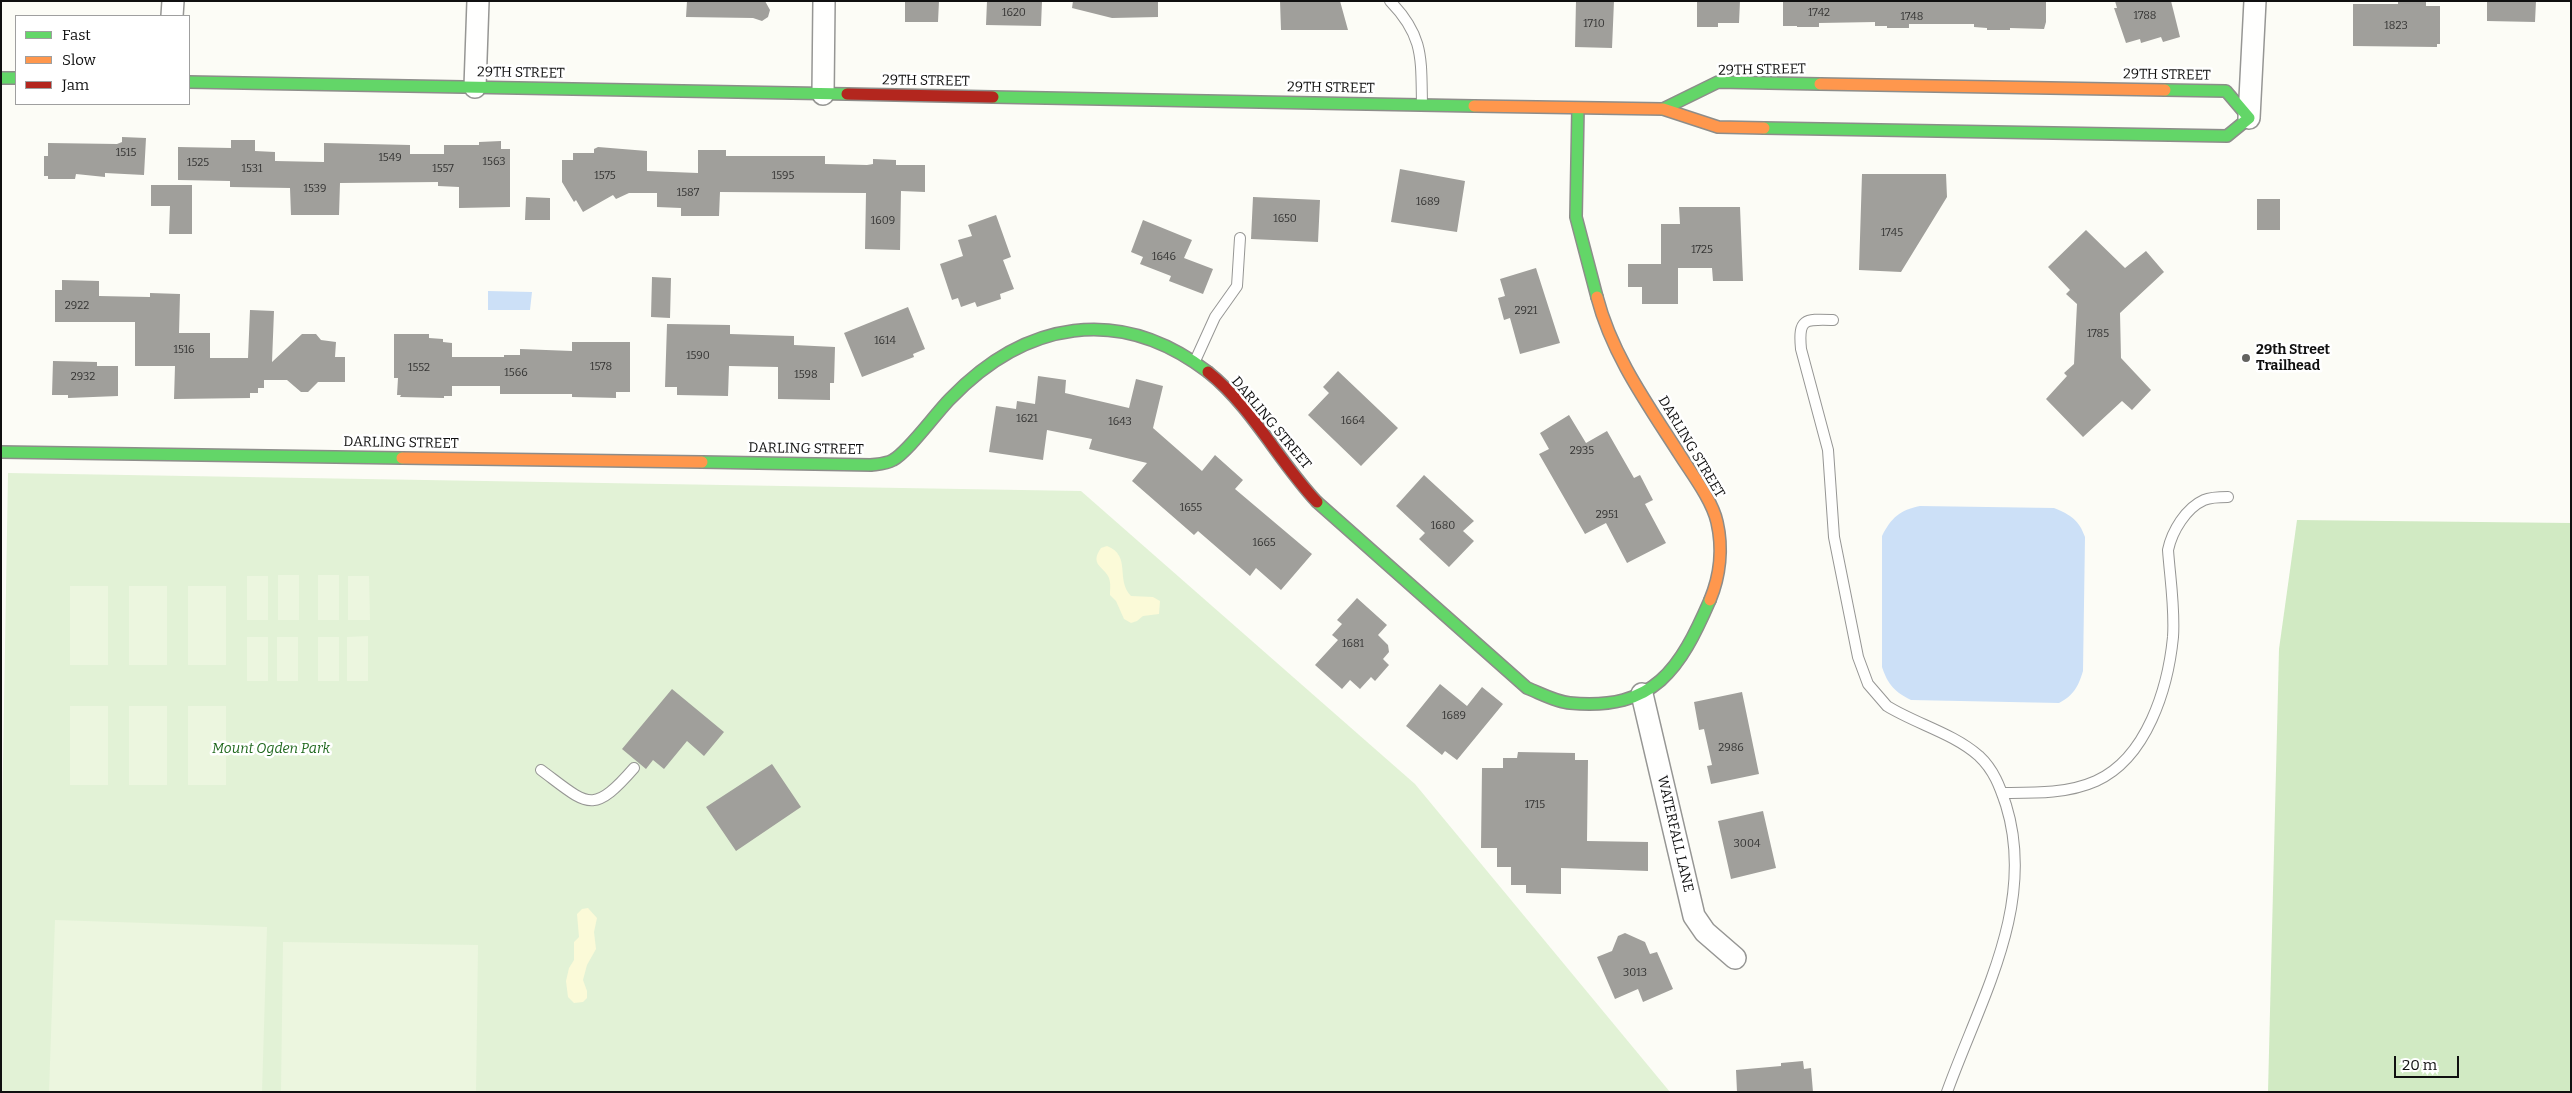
<!DOCTYPE html>
<style>
body{margin:0}
#map{position:relative;width:2572px;height:1093px;overflow:hidden;background:#fcfcf6;font-family:Bitter,serif}
canvas{display:block}
.frame{position:absolute;inset:0;border:2px solid #101010;pointer-events:none}
.legend{position:absolute;left:15px;top:15px;width:175px;height:90px;box-sizing:border-box;background:#fff;border:1px solid #9f9f9f;margin:0;padding:6px 9px;list-style:none;font-size:15px;color:#101010}
.legend li{display:flex;align-items:center;gap:10px;height:25px}
.legend b{width:25px;border:1px solid #9f9f9f}
.scale{position:absolute;left:2394px;top:1056px;width:65px;height:22px;box-sizing:border-box;border:2px solid #101010;border-top:0;padding-left:6px;font-size:15px;line-height:18px;white-space:nowrap;color:#101010;-webkit-text-stroke:4px #fff;paint-order:stroke}
</style>
<div id="map">
<canvas width="2572" height="1093"></canvas>
<div class="frame"></div>
<ul class="legend">
<li><b style="height:6px;background:#63d668"></b>Fast</li>
<li><b style="height:6px;background:#ff974d"></b>Slow</li>
<li><b style="height:6px;background:#b3261e"></b>Jam</li>
</ul>
<div class="scale">20 m</div>
</div>
<script>
const c = document.querySelector('canvas').getContext('2d');
c.lineJoin = 'round';
function fill(path, color) {
  c.fillStyle = color;
  c.fill(path, 'evenodd');
}
function strokePath(path, color, width, dash) {
  c.strokeStyle = color;
  c.lineWidth = width;
  c.lineCap = dash ? 'butt' : 'round';
  c.setLineDash(dash || []);
  c.stroke(path);
}
function write(font, color, halo, rows, align = 'center') {
  c.font = font + ' Bitter,serif';
  c.lineWidth = 5;
  c.setLineDash([]);
  c.textBaseline = 'middle';
  c.strokeStyle = halo;
  c.fillStyle = color;
  for (const [text, x, y, turn = 0] of rows) {
    c.save();
    c.translate(x, y);
    c.rotate((+turn || 0) * Math.PI / 180);
    c.textAlign = isNaN(turn) ? turn : align;
    if (halo) c.strokeText(text, 0, 0);
    c.fillText(text, 0, 0);
    c.restore();
  }
}
fill(new Path2D(`
 M 8,473 L 1081,491 L 1415,784 L 1670,1092 L 1,1092 L 1,878 Z`), '#e2f2d6');
fill(new Path2D(`
 M 2297,520 L 2571,523 L 2571,1092 L 2268,1092 L 2279,649 Z`), '#d1eac3');
fill(new Path2D(`
 M 1107,546 C 1132,556 1115,579 1131,596 L 1153,597 L 1160,601 L 1159,614 L 1143,616 L 1137,621 L 1131,623 L 1124,619 L 1116,601 L 1110,595 C 1110,589 1111,584 1109,578 C 1104,566 1089,565 1101,548 Z
 M 588,908 L 597,918 L 594,932 L 596,949 L 587,965 L 583,980 L 587,991 L 587,998 L 583,1002 L 574,1003 L 568,997 L 566,981 L 569,968 L 574,960 L 574,942 L 579,937 L 577,914 L 582,909 Z`), '#fbfad8');
fill(new Path2D(`
 M 278,575 L 299,575 L 299,620 L 278,620 Z
 M 318,575 L 339,575 L 339,620 L 318,620 Z
 M 247,576 L 268,576 L 268,620 L 247,620 Z
 M 348,576 L 369,576 L 370,620 L 348,620 Z
 M 70,586 L 108,586 L 108,665 L 70,665 Z
 M 129,586 L 167,586 L 167,665 L 129,665 Z
 M 188,586 L 226,586 L 226,665 L 188,665 Z
 M 368,636 L 368,681 L 347,681 L 347,637 Z
 M 247,637 L 268,637 L 268,681 L 247,681 Z
 M 277,637 L 298,637 L 298,681 L 277,681 Z
 M 318,637 L 339,637 L 339,681 L 318,681 Z
 M 70,706 L 108,706 L 108,785 L 70,785 Z
 M 129,706 L 167,706 L 167,785 L 129,785 Z
 M 188,706 L 226,706 L 226,785 L 188,785 Z
 M 55,920 L 267,927 L 262,1092 L 49,1092 Z
 M 283,942 L 478,945 L 476,1092 L 281,1092 Z`), '#ecf6df');
fill(new Path2D(`
 M 488,291 L 532,292 L 530,310 L 488,310 Z
 M 1920,506 L 2054,508 C 2071,515 2079,520 2085,537 L 2083,671 C 2078,687 2074,695 2059,703 L 1911,700 C 1895,692 1888,685 1882,667 L 1882,536 C 1891,518 1900,510 1920,506 Z`), '#cce0f7');
fill(new Path2D(`
 M 687,1 L 765,1 L 770,10 L 768,17 L 762,21 L 753,18 L 686,17 Z
 M 905,1 L 939,1 L 938,22 L 905,22 Z
 M 987,1 L 1042,1 L 1041,26 L 986,25 Z
 M 1073,1 L 1158,1 L 1158,17 L 1112,18 L 1072,8 Z
 M 1280,1 L 1340,1 L 1348,30 L 1281,30 Z
 M 1576,1 L 1614,1 L 1612,48 L 1575,47 Z
 M 1697,1 L 1740,1 L 1739,23 L 1718,23 L 1718,27 L 1697,27 Z
 M 1783,1 L 2046,1 L 2046,22 L 2044,29 L 2010,28 L 2010,30 L 1987,30 L 1987,28 L 1974,27 L 1974,24 L 1909,24 L 1909,28 L 1887,28 L 1887,26 L 1875,26 L 1875,22 L 1819,23 L 1819,27 L 1797,27 L 1797,26 L 1783,26 Z
 M 2115,1 L 2171,1 L 2180,37 L 2163,42 L 2161,37 L 2141,43 L 2140,39 L 2126,43 L 2114,8 L 2117,8 Z
 M 2398,1 L 2426,1 L 2426,6 L 2440,6 L 2440,44 L 2437,44 L 2437,47 L 2353,46 L 2353,4 L 2398,4 Z
 M 2487,1 L 2536,1 L 2535,22 L 2487,21 Z
 M 122,137 L 146,138 L 144,175 L 105,173 L 105,177 L 76,174 L 75,179 L 48,179 L 48,176 L 44,176 L 44,156 L 48,156 L 48,143 L 117,144 L 122,142 Z
 M 231,140 L 255,140 L 255,151 L 275,152 L 275,161 L 324,162 L 324,143 L 410,145 L 410,154 L 444,154 L 444,145 L 479,145 L 479,142 L 501,141 L 501,149 L 510,149 L 510,207 L 459,208 L 459,187 L 438,186 L 438,182 L 340,183 L 339,215 L 291,215 L 290,188 L 230,187 L 230,181 L 178,180 L 178,147 L 231,148 Z
 M 598,147 L 647,151 L 647,171 L 698,173 L 698,150 L 726,150 L 726,156 L 825,156 L 825,164 L 867,165 L 873,164 L 873,159 L 896,160 L 896,165 L 925,165 L 925,192 L 901,191 L 900,250 L 865,249 L 866,193 L 720,192 L 719,216 L 681,216 L 681,208 L 657,207 L 657,193 L 629,193 L 616,199 L 613,195 L 583,212 L 576,200 L 574,202 L 562,182 L 562,160 L 573,160 L 573,153 L 594,153 L 594,149 Z
 M 1400,169 L 1465,181 L 1457,232 L 1391,222 Z
 M 1862,174 L 1946,174 L 1947,197 L 1901,272 L 1859,270 Z
 M 151,185 L 192,185 L 192,234 L 169,234 L 170,206 L 151,206 Z
 M 526,197 L 550,198 L 550,220 L 525,220 Z
 M 1253,197 L 1320,200 L 1318,242 L 1251,239 Z
 M 2257,199 L 2280,199 L 2280,230 L 2257,230 Z
 M 1679,207 L 1740,207 L 1743,281 L 1713,281 L 1712,268 L 1678,268 L 1678,304 L 1642,304 L 1642,287 L 1628,287 L 1628,264 L 1661,264 L 1661,224 L 1680,224 Z
 M 996,215 L 1011,257 L 1003,260 L 1014,289 L 1000,294 L 1001,299 L 977,307 L 975,302 L 961,307 L 958,298 L 952,300 L 940,264 L 963,256 L 958,240 L 972,236 L 968,225 Z
 M 1143,220 L 1192,240 L 1184,258 L 1213,269 L 1203,294 L 1169,281 L 1171,276 L 1140,264 L 1143,257 L 1131,252 Z
 M 2086,230 L 2125,268 L 2146,251 L 2164,272 L 2120,313 L 2121,358 L 2151,390 L 2132,410 L 2122,401 L 2083,437 L 2046,399 L 2067,376 L 2064,373 L 2074,364 L 2077,304 L 2066,294 L 2070,290 L 2048,267 Z
 M 1536,268 L 1560,343 L 1520,354 L 1510,318 L 1504,320 L 1498,298 L 1505,296 L 1500,279 Z
 M 652,277 L 671,278 L 670,318 L 651,317 Z
 M 62,280 L 99,281 L 99,296 L 150,297 L 150,293 L 180,294 L 179,333 L 210,333 L 210,358 L 248,358 L 250,310 L 274,311 L 272,362 L 302,334 L 316,334 L 321,340 L 336,342 L 335,357 L 345,357 L 345,382 L 318,382 L 308,392 L 301,392 L 287,380 L 264,380 L 264,388 L 258,388 L 258,393 L 250,393 L 250,398 L 174,399 L 175,366 L 135,366 L 135,322 L 55,322 L 55,290 L 62,290 Z
 M 908,307 L 925,349 L 913,354 L 914,357 L 862,377 L 844,333 Z
 M 667,324 L 730,325 L 730,334 L 794,336 L 794,345 L 835,347 L 834,383 L 830,383 L 830,400 L 778,399 L 778,367 L 729,366 L 728,396 L 677,395 L 677,387 L 665,387 Z
 M 394,334 L 429,334 L 429,338 L 443,339 L 443,342 L 452,343 L 452,357 L 504,357 L 504,355 L 520,355 L 520,349 L 572,351 L 572,342 L 630,342 L 630,392 L 616,392 L 616,398 L 572,397 L 572,394 L 500,394 L 500,386 L 452,386 L 452,396 L 444,396 L 444,398 L 400,397 L 401,395 L 397,395 L 398,378 L 394,378 Z
 M 53,361 L 97,362 L 97,366 L 118,366 L 118,396 L 68,398 L 68,395 L 52,395 Z
 M 1338,371 L 1398,428 L 1361,466 L 1308,415 L 1329,393 L 1323,387 Z
 M 1038,376 L 1066,380 L 1065,393 L 1129,408 L 1136,379 L 1163,386 L 1153,428 L 1202,471 L 1215,455 L 1243,480 L 1235,489 L 1312,554 L 1281,590 L 1256,568 L 1250,576 L 1198,531 L 1194,535 L 1132,481 L 1147,463 L 1089,449 L 1092,439 L 1047,430 L 1043,460 L 989,452 L 996,406 L 1016,409 L 1017,401 L 1035,404 Z
 M 1569,415 L 1586,443 L 1607,431 L 1634,478 L 1640,475 L 1653,500 L 1645,504 L 1666,543 L 1627,563 L 1606,523 L 1585,534 L 1539,454 L 1549,449 L 1540,433 Z
 M 1424,475 L 1474,521 L 1463,531 L 1474,541 L 1449,567 L 1419,539 L 1425,533 L 1396,506 Z
 M 1357,598 L 1387,625 L 1378,635 L 1388,645 L 1389,652 L 1383,659 L 1389,665 L 1375,681 L 1371,677 L 1360,689 L 1350,680 L 1342,689 L 1315,665 L 1338,640 L 1332,635 L 1342,624 L 1337,620 Z
 M 1440,684 L 1467,706 L 1482,687 L 1503,704 L 1457,760 L 1445,751 L 1442,755 L 1406,726 Z
 M 672,689 L 724,732 L 704,756 L 687,741 L 664,769 L 653,760 L 646,769 L 622,749 Z
 M 1742,692 L 1759,774 L 1711,784 L 1707,766 L 1712,765 L 1704,729 L 1699,730 L 1694,702 Z
 M 1518,752 L 1575,753 L 1575,760 L 1588,760 L 1587,841 L 1648,842 L 1648,871 L 1561,868 L 1561,894 L 1526,893 L 1526,885 L 1511,885 L 1511,867 L 1497,867 L 1497,848 L 1481,848 L 1482,768 L 1503,768 L 1503,758 L 1517,758 Z
 M 772,764 L 801,807 L 736,851 L 706,807 Z
 M 1763,811 L 1776,868 L 1731,879 L 1718,821 Z
 M 1625,933 L 1645,942 L 1650,954 L 1657,952 L 1673,989 L 1643,1002 L 1638,989 L 1615,999 L 1597,957 L 1612,951 L 1618,936 Z
 M 1803,1061 L 1804,1069 L 1811,1068 L 1813,1092 L 1737,1092 L 1736,1070 L 1781,1066 L 1781,1063 Z`), '#a09f9b');
const lane = new Path2D(`
 M 1390,1 C 1424,36 1421,58 1422,104
 M 1833,320 C 1805,319 1798,318 1801,349 L 1828,450 L 1834,537 L 1858,657 L 1868,684 L 1887,706 C 1916,724 1953,733 1979,756 C 1994,770 2000,787 2006,805 C 2037,905 1980,1000 1947,1092
 M 1195,361 L 1215,317 L 1237,286 L 1240,238
 M 541,770 C 588,805 592,816 634,768
 M 2002,793 C 2033,793 2067,794 2096,781 C 2147,758 2168,688 2173,637 C 2175,608 2170,578 2168,550 C 2172,531 2186,508 2204,500 C 2211,497 2220,497 2228,497`);
const street = new Path2D(`
 M 172,16 L 173,1
 M 475,87 L 478,1
 M 823,94 L 824,1
 M 2249,118 L 2255,1
 M 1642,694 L 1694,916 L 1705,932 L 1735,958`);
const fast = new Path2D(`
 M 1,78 L 16,78
 M 189,82 L 847,94
 M 993,97 L 1474,106
 M 1578,108 L 1576,217 L 1597,297
 M 1663,109 L 1718,82 L 1820,84
 M 1764,128 L 2227,136 L 2249,118 L 2226,91 L 2165,90
 M 1,452 L 402,458
 M 702,462 L 871,465 C 878,464 886,464 893,460 C 908,452 936,413 950,399 C 1025,321 1119,304 1208,372
 M 1317,502 L 1527,688 C 1540,693 1556,702 1570,703 C 1655,711 1680,669 1710,600`);
const slow = new Path2D(`
 M 1820,84 L 2165,90
 M 1474,106 L 1663,109 L 1718,127 L 1764,128
 M 1597,297 C 1612,355 1648,405 1680,455 C 1692,474 1712,500 1717,522 C 1723,548 1720,576 1710,600
 M 402,458 L 702,462`);
const jam = new Path2D(`
 M 847,94 L 993,97
 M 1208,372 C 1252,407 1279,462 1317,502`);
strokePath(lane, '#969694', 12);
strokePath(street, '#969694', 24);
strokePath(fast, '#8d8d8a', 14);
strokePath(slow, '#8d8d8a', 14);
strokePath(jam, '#8d8d8a', 14);
strokePath(lane, '#fffffe', 10);
strokePath(street, '#fffffe', 21);
strokePath(fast, '#63d668', 11);
strokePath(slow, '#ff974d', 11);
strokePath(jam, '#b3261e', 11);
for (const [x, y, r, color] of [
 [2246,358,5,"#636360"]
]) {
  const dot = new Path2D();
  dot.arc(x, y, r, 0, 2 * Math.PI);
  c.fillStyle = color;
  c.fill(dot);
  strokePath(dot, '#fff', 2);
}
write('11px', '#343433', null, [
 ["1620",1014,13],
 ["1742",1819,13],
 ["1788",2145,16],
 ["1748",1912,17],
 ["1710",1594,24],
 ["1823",2396,26],
 ["1515",126,153],
 ["1549",390,158],
 ["1563",494,162],
 ["1525",198,163],
 ["1531",252,169],
 ["1557",443,169],
 ["1575",605,176],
 ["1595",783,176],
 ["1539",315,189],
 ["1587",688,193],
 ["1689",1428,202],
 ["1650",1285,219],
 ["1609",883,221],
 ["1745",1892,233],
 ["1725",1702,250],
 ["1646",1164,257],
 ["2922",77,306],
 ["2921",1526,311],
 ["1785",2098,334],
 ["1614",885,341],
 ["1516",184,350],
 ["1590",698,356],
 ["1578",601,367],
 ["1552",419,368],
 ["1566",516,373],
 ["1598",806,375],
 ["2932",83,377],
 ["1621",1027,419],
 ["1664",1353,421],
 ["1643",1120,422],
 ["2935",1582,451],
 ["1655",1191,508],
 ["2951",1607,515],
 ["1680",1443,526],
 ["1665",1264,543],
 ["1681",1353,644],
 ["1689",1454,716],
 ["2986",1731,748],
 ["1715",1535,805],
 ["3004",1747,844],
 ["3013",1635,973]
]);
write('14px', '#101010', '#fff', [
 ["29TH STREET",1762,70,-1],
 ["29TH STREET",521,73,1],
 ["29TH STREET",2167,75,1],
 ["29TH STREET",926,81,1],
 ["29TH STREET",1331,88,1],
 ["DARLING STREET",1271,423,50],
 ["DARLING STREET",401,443,1],
 ["DARLING STREET",1691,447,59],
 ["DARLING STREET",806,449,1],
 ["WATERFALL LANE",1675,834,77]
]);
write('bold 14px', '#101010', '#fff', [
 ["29th Street",2256,350],
 ["Trailhead",2256,366]
], 'left');
write('italic 14px', '#21691f', '#fff', [
 ["Mount Ogden Park",271,749]
]);
</script>
